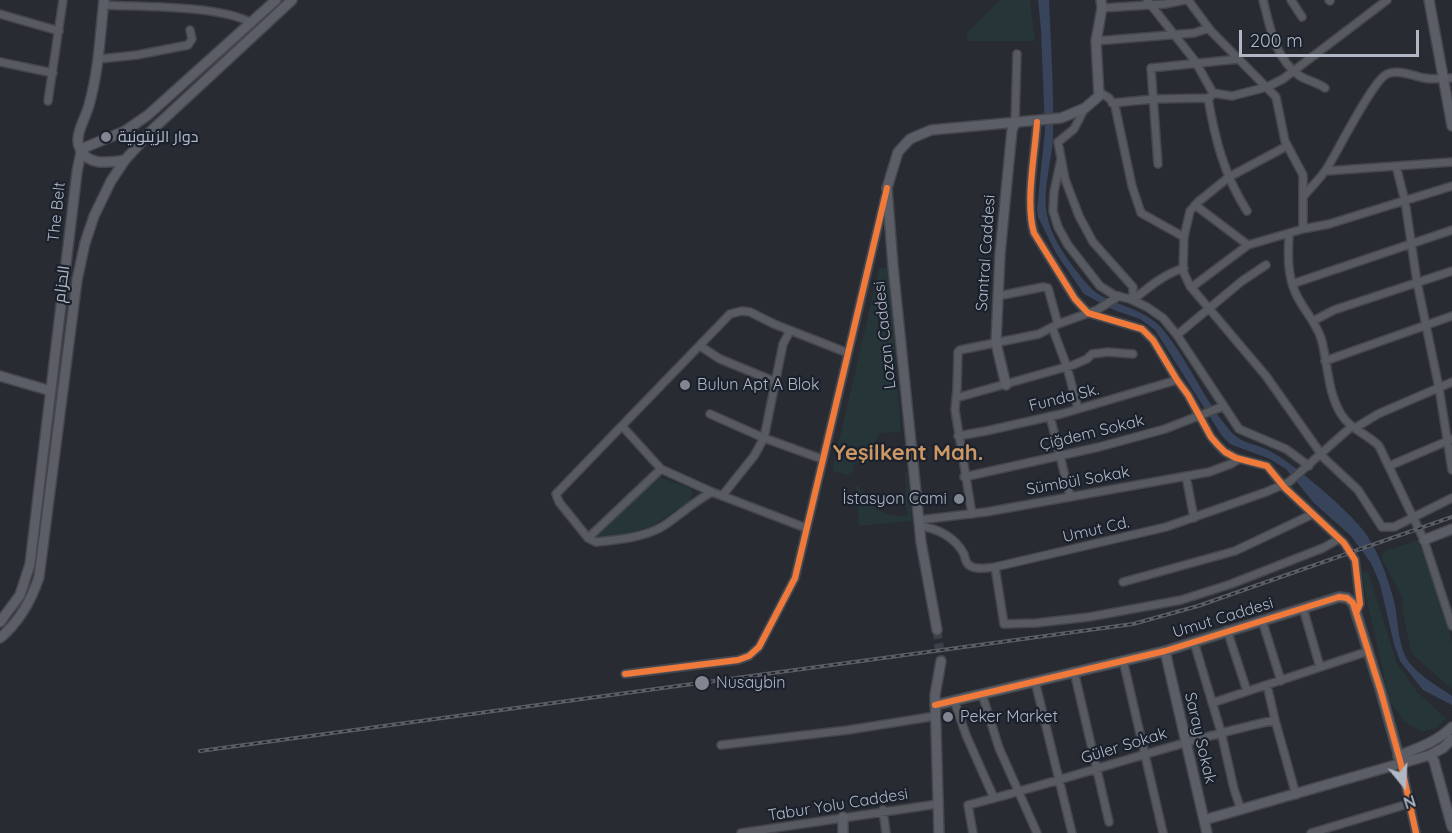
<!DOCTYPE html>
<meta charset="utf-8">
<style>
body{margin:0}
#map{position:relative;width:1452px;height:833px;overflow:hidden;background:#282b32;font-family:Quicksand,sans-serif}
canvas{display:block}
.north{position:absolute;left:1374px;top:755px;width:60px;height:60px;-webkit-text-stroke:4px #1b212c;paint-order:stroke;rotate:162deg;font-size:16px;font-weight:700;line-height:24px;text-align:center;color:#b1b7c4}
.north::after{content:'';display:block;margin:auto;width:21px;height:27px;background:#b1b7c4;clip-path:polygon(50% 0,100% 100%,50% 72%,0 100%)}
.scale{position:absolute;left:1239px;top:30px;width:180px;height:27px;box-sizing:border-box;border:3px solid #b1b7c4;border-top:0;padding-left:8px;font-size:18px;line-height:21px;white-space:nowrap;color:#b1b7c4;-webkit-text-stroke:4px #1b212c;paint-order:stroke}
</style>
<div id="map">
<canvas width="1452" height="833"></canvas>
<div class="north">N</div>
<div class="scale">200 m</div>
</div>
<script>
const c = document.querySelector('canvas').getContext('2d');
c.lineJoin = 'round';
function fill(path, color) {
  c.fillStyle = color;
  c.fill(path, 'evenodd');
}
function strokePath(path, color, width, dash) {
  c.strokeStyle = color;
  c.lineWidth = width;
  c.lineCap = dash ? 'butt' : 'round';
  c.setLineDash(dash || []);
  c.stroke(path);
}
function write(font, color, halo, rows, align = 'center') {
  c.font = font + ' Quicksand,Cairo,sans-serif';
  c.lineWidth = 4.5;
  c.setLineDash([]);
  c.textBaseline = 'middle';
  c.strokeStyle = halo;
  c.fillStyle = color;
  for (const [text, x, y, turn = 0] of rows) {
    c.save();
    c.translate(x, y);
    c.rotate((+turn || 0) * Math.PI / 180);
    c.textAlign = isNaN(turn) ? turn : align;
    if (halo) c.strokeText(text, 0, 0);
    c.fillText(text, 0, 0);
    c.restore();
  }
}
fill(new Path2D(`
 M 1000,0 L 1030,0 L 1035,41 L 968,41 L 966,34 Z
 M 886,267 L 889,269 L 901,432 L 880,433 L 876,439 L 876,462 L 854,463 L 851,476 L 832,471 L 879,269 Z
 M 905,472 L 907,472 L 912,521 L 859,526 L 855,486 L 858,486 C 870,506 883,519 908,515 L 904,497 L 906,493 Z
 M 660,477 L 689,488 L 692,490 L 692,496 L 689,501 L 651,527 L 600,539 L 597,537 L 654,480 Z
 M 1418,540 L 1441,603 L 1452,642 L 1452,689 L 1412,654 L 1403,614 L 1403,599 L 1381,557 L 1385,551 Z
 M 1368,571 L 1397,664 L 1418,693 L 1446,718 L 1437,728 L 1421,732 L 1405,722 L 1390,702 L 1366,597 L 1362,572 Z`), '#253538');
fill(new Path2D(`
 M 1038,0 L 1049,0 C 1051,46 1054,91 1053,137 C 1052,163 1041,193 1048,219 C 1053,242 1072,266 1088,285 C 1105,306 1143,304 1165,332 C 1190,364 1206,404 1233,434 C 1244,444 1257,444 1270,451 C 1293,463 1351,512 1366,534 C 1379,553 1388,578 1394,601 C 1399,622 1397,649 1412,666 C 1423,678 1439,687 1452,696 L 1452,705 L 1423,690 L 1400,661 L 1394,644 L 1380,584 L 1371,563 L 1351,536 L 1314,503 L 1286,469 L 1270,459 L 1230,444 L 1222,436 L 1155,330 L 1140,319 L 1114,310 L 1084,294 L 1056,253 L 1038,217 L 1037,209 L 1045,130 L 1041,30 Z`), '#37445c');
strokePath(new Path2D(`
 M 937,630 L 941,661`), '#3d4048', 9, [9, 4.5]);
const street = new Path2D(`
 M 1147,0 L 1195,61 L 1213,93 L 1232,96 L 1267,87 L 1283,79 L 1387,0
 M 1188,0 L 1211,31 L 1276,97 L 1285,141 L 1303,175 L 1303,229
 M 1263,0 C 1270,27 1275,59 1300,76 C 1308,81 1317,82 1325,88
 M 1291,0 L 1302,17
 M 1329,0 L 1330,1
 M 104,5 C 143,7 219,5 252,23
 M 1102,8 L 1165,4 L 1185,0
 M 0,14 L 59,31
 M 1096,41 L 1194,33 L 1209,28
 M 99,59 L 137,55 L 188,45 L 192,39 L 190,30
 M 0,62 L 53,73
 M 1099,92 L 1109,98 L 1115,106 L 1132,186 L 1141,213 L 1184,237 L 1183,271 L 1190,286 L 1266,376 L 1324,458 L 1358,490 L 1382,527 L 1394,527 L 1452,498
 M 1208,98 C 1215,139 1224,175 1247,211
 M 48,101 L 63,0
 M 1112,103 L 1154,99 L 1208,98 L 1211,96
 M 1085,108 L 1074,129 L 1058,142 L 1065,179 L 1079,216 L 1093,242 L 1133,287 L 1133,300 C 1149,287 1164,274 1184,268
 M 1037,122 C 1035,154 1025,203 1034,233 L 1075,299 L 1088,313 L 1142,329 L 1153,340 L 1177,380 L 1188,395 L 1211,437 L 1218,445 L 1225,452 L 1236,458 L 1267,466 L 1285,488 L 1344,543 L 1355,560 L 1360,604 L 1356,613
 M 1015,123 L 1017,54
 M 1061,159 L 1054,192 L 1053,211 L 1058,227 L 1068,245 L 1100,286 L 1114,295 L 1130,299 L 1147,307 L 1163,318 L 1177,335 L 1239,429 L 1286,449 L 1309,466
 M 1158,164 L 1151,68 L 1239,59
 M 1396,166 L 1405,201 L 1417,282 L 1439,388 L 1452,470
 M 1326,171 L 1452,162
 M 1303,197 C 1311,187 1321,178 1327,168 C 1338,151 1373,80 1387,74 C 1399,69 1413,76 1424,78 C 1433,80 1443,78 1452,78
 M 1195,205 L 1248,245
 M 1289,234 C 1288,254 1287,275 1296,294 C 1303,309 1315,321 1321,338 C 1328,362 1327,391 1341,414 C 1350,429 1367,434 1379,446 L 1424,540 L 1452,626
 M 1184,237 L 1190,211 L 1198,202 L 1229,177 L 1287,146
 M 1292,284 L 1452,230
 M 1192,287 L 1248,245 L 1303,229 L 1329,224 L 1452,186
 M 998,296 L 1043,287 L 1048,288 L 1058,324
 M 1313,321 L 1334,310 L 1452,271
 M 1052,327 L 1067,367 L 1078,409
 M 1177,335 L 1242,281 L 1266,265
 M 700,346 L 720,359 L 776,382
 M 1325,361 L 1452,316
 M 956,398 L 1073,365 L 1087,359 L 1092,354 L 1108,352 L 1133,354
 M 710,414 L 764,438 L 822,459
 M 1050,416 L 1070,496
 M 623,427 L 661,469 L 712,492 L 806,528
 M 1355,428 L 1378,414 L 1452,382
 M 958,436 L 986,431 L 1061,414 L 1177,380
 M 1389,466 L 1452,439
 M 1186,476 L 1194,518
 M 964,477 L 1099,447 L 1165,429 L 1224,406
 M 712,492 C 695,501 681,514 665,525 C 647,537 618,540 596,542 L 588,538 L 559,502 L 556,494 L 730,314 L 742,311 L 750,312 L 774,324 L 848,353
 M 722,496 L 754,456 L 764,438 L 783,344 L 790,331
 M 972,514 L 955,410 L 957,389 L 958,352 L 960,350 L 1039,334 L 1058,324 L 1097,310 L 1119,296
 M 919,520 L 986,512 L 1209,472 L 1231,464 L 1239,459
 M 919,526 C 937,528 955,537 964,554 C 965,557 965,560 967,563 C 973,571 987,568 995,567 L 1166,527 L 1266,492 L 1289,482 L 1351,427
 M 588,538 L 661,469
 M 995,567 L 1004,624 L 1036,623 L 1089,617 L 1181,600 L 1231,584 L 1323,548 L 1339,539
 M 1123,582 L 1235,551 L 1313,514
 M 1303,608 L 1320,667
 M 1262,620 L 1281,681
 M 1227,630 L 1247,691
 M 1194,642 L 1221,732 L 1234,789 L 1241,810
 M 1123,660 L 1163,833
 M 1074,671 L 1109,822
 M 625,674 L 738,660 L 749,656 L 759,647 L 795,578 L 885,197
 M 1035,681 L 1072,833
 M 1267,685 L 1275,720 L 1296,795
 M 982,694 L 999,748 L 1037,833
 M 954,700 L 966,735 L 994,798
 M 1212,703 L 1369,651
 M 721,745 L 848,730 L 936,716
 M 1401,764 L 1416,833
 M 883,810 L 886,833
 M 741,833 L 938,804
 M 973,833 L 968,805 C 1071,779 1171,743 1275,720
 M 1311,833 L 1408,804`);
const secondary = new Path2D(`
 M 104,0 C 100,35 99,70 89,105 C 86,118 73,136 80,149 C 89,167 110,162 125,160
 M 1429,0 L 1452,126
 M 0,376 L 51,391
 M 1006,385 L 996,343 L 1000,254 L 1012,130 L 1015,123
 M 1424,540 L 1452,529
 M 0,622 L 20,595 L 30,564 L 77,172 L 81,152 L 86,147 L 125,131 L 148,115 L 276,0
 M 937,630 L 921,542 L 893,266 L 887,188 L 898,152 L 910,139 L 931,130 L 1061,118 L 1085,108 L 1099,96 L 1096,41 L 1102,8 L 1101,0
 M 0,638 C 19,622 31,601 39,577 L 77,280 L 85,243 L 94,216 L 111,181 L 125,160 L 153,129 L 292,0
 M 1165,651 L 1207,833
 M 935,705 L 1165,651 L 1339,597 L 1347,598 L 1353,603 L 1381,692 L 1401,764
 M 1430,755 L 1443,748 L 1452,739
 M 1398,756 C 1418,748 1437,742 1452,727
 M 843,817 L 843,833
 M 1204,820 L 1430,755 L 1434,761 L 1452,827
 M 939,833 L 935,695 L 941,661`);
strokePath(street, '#44464b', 10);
strokePath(secondary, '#44464b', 12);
strokePath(street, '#575a61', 7);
strokePath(secondary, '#5b5e66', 9);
const rail = new Path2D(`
 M 200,751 L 1133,624 L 1198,606 L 1452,517`);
strokePath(rail, '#5b5d64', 4);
strokePath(rail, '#1b212c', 1.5, [4.5]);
strokePath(new Path2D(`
 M 1037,122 C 1035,154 1025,203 1034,233 L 1075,299 L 1088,313 L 1142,329 L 1153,340 L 1177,380 L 1188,395 L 1211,437 L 1218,445 L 1225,452 L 1236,458 L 1267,466 L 1285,488 L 1344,543 L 1355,560 L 1360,604 L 1356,613
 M 625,674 L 738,660 L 749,656 L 759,647 L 795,578 L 887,188
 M 935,705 L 1165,651 L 1339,597 L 1347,598 L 1353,603 L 1381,692 L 1401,764 L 1416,833`), '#f17a3a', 6);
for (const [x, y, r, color] of [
 [106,137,6,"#818691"],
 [685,385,6,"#818691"],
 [959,499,6,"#818691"],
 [702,683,8,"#818691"],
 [948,717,6,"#818691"]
]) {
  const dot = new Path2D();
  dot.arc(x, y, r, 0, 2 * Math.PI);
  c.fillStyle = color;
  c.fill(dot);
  strokePath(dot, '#1b212c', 2);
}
write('16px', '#b1b7c4', '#1b212c', [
 ["دوار الزيتونية",118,137],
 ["Bulun Apt A Blok",697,385],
 ["İstasyon Cami",947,499,"right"],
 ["Nusaybin",716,683],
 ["Peker Market",960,717]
], 'left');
write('16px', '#b1b7c4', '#1b212c', [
 ["The Belt",57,212,-84],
 ["Santral Caddesi",986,253,-86],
 ["الحزام",62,284,-82],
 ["Lozan Caddesi",885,335,-96],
 ["Funda Sk.",1064,398,-14],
 ["Çiğdem Sokak",1092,433,-14],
 ["Sümbül Sokak",1078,481,-10],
 ["Umut Cd.",1096,530,-13],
 ["Umut Caddesi",1223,618,-17],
 ["Saray Sokak",1200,738,77],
 ["Güler Sokak",1124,746,-17],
 ["Tabur Yolu Caddesi",838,805,-9]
]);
write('bold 22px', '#cb9765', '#1b212c', [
 ["Yeşilkent Mah.",908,453]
]);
</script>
